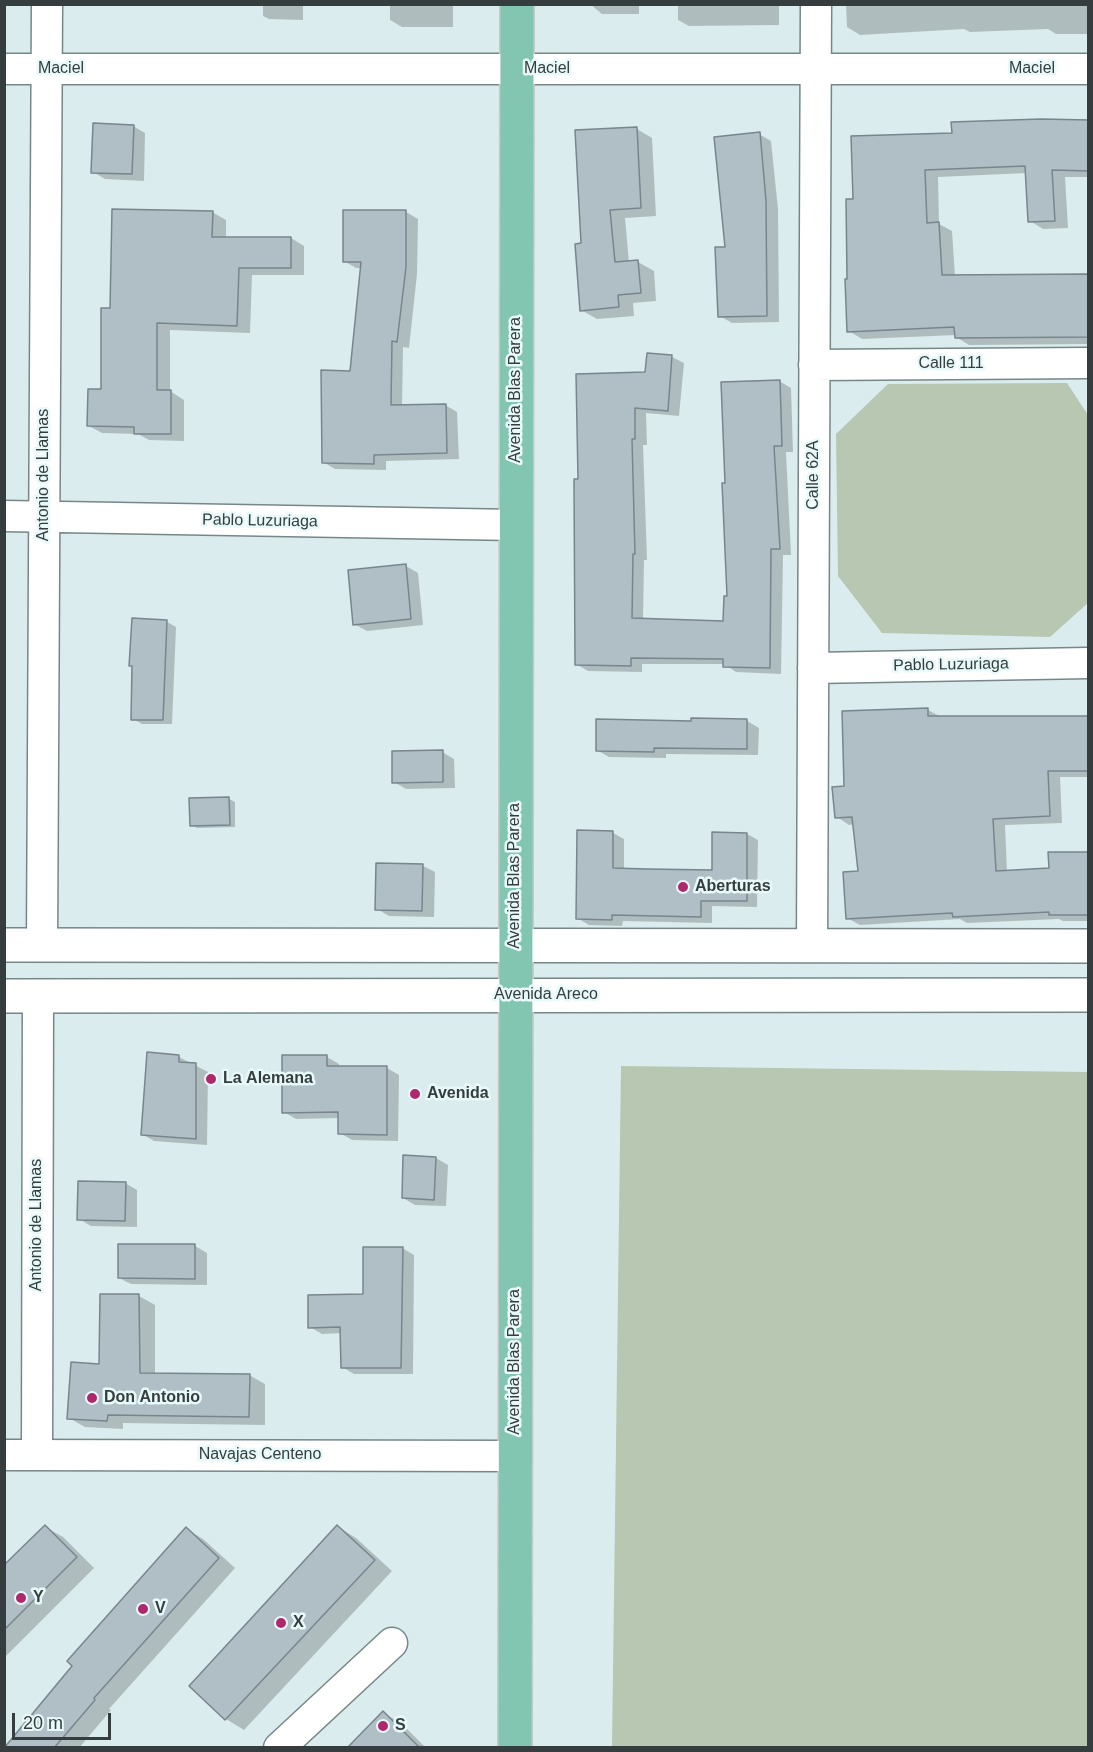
<!DOCTYPE html>
<style>
body{margin:0}
#map{position:relative;width:1093px;height:1752px;overflow:hidden;background:#daeced;font-family:Helvetica,sans-serif}
canvas{display:block}
.frame{position:absolute;inset:0;border:6px solid #363d3e;pointer-events:none}
.scale{position:absolute;left:12px;top:1713px;width:99px;height:27px;box-sizing:border-box;border:3px solid #363d3e;border-top:0;padding-left:8px;font-size:18px;line-height:21px;white-space:nowrap;color:#363d3e;-webkit-text-stroke:4px #e8f9fa;paint-order:stroke}
</style>
<div id="map">
<canvas width="1093" height="1752"></canvas>
<div class="frame"></div>
<div class="scale">20 m</div>
</div>
<script>
const c = document.querySelector('canvas').getContext('2d');
c.lineJoin = 'round';
function fill(path, color) {
  c.fillStyle = color;
  c.fill(path, 'evenodd');
}
function strokePath(path, color, width, dash) {
  c.strokeStyle = color;
  c.lineWidth = width;
  c.lineCap = dash ? 'butt' : 'round';
  c.setLineDash(dash || []);
  c.stroke(path);
}
function write(font, color, halo, rows, align = 'center') {
  c.font = font + ' Helvetica,sans-serif';
  c.lineWidth = 5;
  c.setLineDash([]);
  c.textBaseline = 'middle';
  c.strokeStyle = halo;
  c.fillStyle = color;
  for (const [text, x, y, turn = 0] of rows) {
    c.save();
    c.translate(x, y);
    c.rotate((+turn || 0) * Math.PI / 180);
    c.textAlign = isNaN(turn) ? turn : align;
    if (halo) c.strokeText(text, 0, 0);
    c.fillText(text, 0, 0);
    c.restore();
  }
}
fill(new Path2D(`
 M 1067,383 L 1088,415 L 1088,603 L 1050,637 L 882,633 L 838,576 L 836,434 L 888,384 Z
 M 621,1066 L 1088,1072 L 1088,1747 L 612,1747 Z`), '#b7c7b1');
fill(new Path2D(`
 M 263,4 L 303,4 L 303,20 L 269,19 L 263,16 Z
 M 390,4 L 453,4 L 453,27 L 402,27 L 390,20 Z
 M 590,4 L 639,4 L 639,14 L 602,14 Z
 M 678,4 L 779,4 L 779,25 L 689,26 L 678,20 Z
 M 846,4 L 1088,4 L 1088,34 L 1056,34 L 1048,29 L 970,32 L 964,29 L 860,35 L 847,27 Z
 M 1088,121 L 1088,177 L 1065,177 L 1068,228 L 1043,229 L 1030,221 L 1027,173 L 938,177 L 939,224 L 952,231 L 955,277 L 1088,275 L 1088,344 L 969,345 L 956,337 L 956,335 L 862,339 L 849,331 L 849,280 L 854,200 L 953,135 Z
 M 133,126 L 145,133 L 144,181 L 105,179 L 93,172 Z
 M 637,129 L 652,138 L 656,216 L 625,218 L 629,263 L 638,262 L 654,271 L 656,301 L 633,303 L 634,316 L 597,319 L 581,310 L 582,245 Z
 M 759,134 L 771,141 L 778,209 L 779,322 L 732,323 L 720,316 L 727,249 Z
 M 345,211 L 406,212 L 418,219 L 417,274 L 409,348 L 403,347 L 402,406 L 445,405 L 457,412 L 459,459 L 386,461 L 386,470 L 335,469 L 323,462 L 351,372 L 362,268 L 356,268 L 344,261 Z
 M 212,212 L 226,220 L 226,238 L 291,238 L 304,246 L 304,275 L 252,275 L 250,333 L 170,330 L 170,391 L 184,400 L 184,441 L 149,440 L 138,434 L 102,433 L 89,426 L 102,391 L 111,309 Z
 M 648,355 L 672,357 L 684,363 L 679,416 L 646,413 L 647,445 L 643,445 L 647,560 L 644,560 L 643,620 L 725,622 L 729,597 L 726,484 L 779,381 L 791,388 L 793,452 L 786,452 L 791,555 L 783,555 L 781,674 L 736,672 L 724,664 L 642,664 L 642,672 L 588,671 L 576,664 L 580,481 L 647,374 Z
 M 406,566 L 418,573 L 423,625 L 367,631 L 354,624 Z
 M 167,622 L 176,627 L 172,724 L 142,724 L 133,719 L 133,667 L 130,665 Z
 M 928,710 L 941,717 L 1088,718 L 1088,777 L 1060,777 L 1062,823 L 1005,825 L 1007,872 L 1050,870 L 1088,853 L 1088,921 L 1063,921 L 1059,919 L 967,923 L 960,919 L 860,925 L 847,918 L 860,872 L 855,824 L 849,825 L 837,817 L 846,787 Z
 M 598,721 L 747,721 L 759,728 L 758,755 L 666,754 L 666,758 L 609,757 L 597,750 Z
 M 442,752 L 454,759 L 455,788 L 406,789 L 394,782 Z
 M 229,799 L 235,802 L 235,827 L 197,828 L 191,825 Z
 M 613,833 L 624,839 L 624,870 L 713,871 L 714,834 L 747,834 L 758,840 L 757,907 L 712,906 L 712,923 L 623,921 L 622,926 L 589,925 L 577,918 Z
 M 423,866 L 435,872 L 434,917 L 389,916 L 377,909 Z
 M 179,1057 L 208,1072 L 207,1145 L 154,1141 L 142,1134 Z
 M 283,1057 L 327,1057 L 339,1064 L 339,1068 L 387,1068 L 399,1075 L 398,1141 L 352,1140 L 340,1133 L 340,1118 L 296,1119 L 284,1112 Z
 M 436,1158 L 448,1165 L 446,1206 L 415,1205 L 403,1198 Z
 M 125,1183 L 137,1190 L 137,1227 L 91,1226 L 79,1219 Z
 M 195,1246 L 207,1253 L 207,1285 L 131,1284 L 119,1278 Z
 M 402,1248 L 414,1255 L 413,1374 L 354,1374 L 342,1367 L 342,1333 L 322,1334 L 310,1327 L 365,1295 Z
 M 139,1296 L 155,1305 L 155,1375 L 249,1375 L 265,1384 L 265,1425 L 123,1423 L 123,1429 L 85,1427 L 69,1418 Z
 M 45,1527 L 63,1537 L 94,1568 L 4,1658 L 4,1568 Z
 M 338,1527 L 356,1538 L 392,1571 L 244,1730 L 226,1719 L 191,1686 Z
 M 186,1529 L 203,1539 L 235,1568 L 109,1709 L 111,1710 L 79,1748 L 4,1748 Z
 M 383,1713 L 401,1723 L 426,1748 L 350,1748 Z`), '#0003');
const building = new Path2D(`
 M 1041,119 L 1089,120 L 1089,171 L 1052,170 L 1055,221 L 1028,222 L 1025,166 L 925,170 L 927,223 L 939,222 L 942,275 L 1089,274 L 1089,337 L 955,338 L 954,327 L 847,332 L 845,279 L 847,279 L 846,199 L 853,199 L 851,136 L 952,133 L 951,122 Z
 M 93,123 L 134,125 L 132,174 L 91,173 Z
 M 637,127 L 641,208 L 610,210 L 615,262 L 638,260 L 641,293 L 618,295 L 619,307 L 580,311 L 575,244 L 581,243 L 575,130 Z
 M 760,132 L 766,201 L 767,316 L 718,317 L 715,247 L 725,247 L 714,137 Z
 M 112,209 L 213,211 L 212,237 L 291,237 L 291,268 L 239,268 L 237,326 L 157,323 L 157,390 L 171,390 L 171,434 L 134,434 L 134,427 L 87,426 L 88,389 L 101,389 L 101,308 L 110,308 Z
 M 343,210 L 406,210 L 406,267 L 397,342 L 392,341 L 391,405 L 446,404 L 447,453 L 374,455 L 374,464 L 322,463 L 321,370 L 350,371 L 361,262 L 343,262 Z
 M 647,353 L 672,355 L 668,411 L 635,408 L 635,439 L 632,439 L 635,554 L 633,554 L 632,618 L 723,621 L 724,596 L 727,596 L 722,483 L 725,483 L 721,382 L 780,380 L 782,446 L 774,446 L 780,549 L 771,549 L 770,668 L 723,667 L 723,659 L 631,658 L 631,666 L 575,665 L 574,479 L 578,479 L 576,374 L 645,372 Z
 M 406,564 L 411,619 L 353,625 L 348,570 Z
 M 132,618 L 167,620 L 163,720 L 131,720 L 132,666 L 129,666 Z
 M 928,708 L 928,716 L 1089,716 L 1089,771 L 1048,771 L 1050,816 L 993,819 L 996,871 L 1049,868 L 1048,852 L 1089,852 L 1089,915 L 1049,915 L 1049,912 L 953,917 L 952,913 L 846,919 L 843,872 L 858,871 L 852,817 L 835,818 L 832,787 L 844,786 L 842,711 Z
 M 691,718 L 747,719 L 747,749 L 654,748 L 654,752 L 596,751 L 596,719 L 691,721 Z
 M 443,750 L 443,782 L 392,783 L 392,751 Z
 M 229,797 L 230,825 L 190,826 L 189,798 Z
 M 577,830 L 613,831 L 613,868 L 647,869 L 712,870 L 712,832 L 747,833 L 747,901 L 701,901 L 701,917 L 612,915 L 612,920 L 576,919 Z
 M 376,863 L 423,864 L 422,911 L 375,910 Z
 M 147,1052 L 179,1055 L 179,1062 L 196,1063 L 196,1139 L 141,1135 Z
 M 282,1055 L 327,1055 L 327,1066 L 387,1066 L 387,1135 L 338,1134 L 338,1112 L 282,1113 Z
 M 403,1155 L 436,1157 L 434,1200 L 402,1198 Z
 M 78,1181 L 126,1182 L 125,1221 L 77,1220 Z
 M 118,1244 L 195,1244 L 195,1279 L 118,1278 Z
 M 363,1247 L 403,1247 L 401,1368 L 341,1368 L 340,1327 L 308,1328 L 308,1295 L 363,1294 Z
 M 100,1294 L 139,1294 L 140,1373 L 250,1374 L 249,1417 L 108,1415 L 107,1421 L 67,1419 L 71,1362 L 99,1364 Z
 M 45,1525 L 77,1557 L 4,1630 L 4,1565 Z
 M 337,1525 L 375,1560 L 225,1720 L 189,1686 Z
 M 186,1527 L 219,1558 L 94,1698 L 95,1700 L 54,1748 L 4,1748 L 72,1666 L 67,1661 Z
 M 383,1711 L 420,1748 L 347,1748 Z`);
fill(building, '#b0bfc6');
strokePath(building, '#78858c', 1.5);
const minor = new Path2D(`
 M 4,69 L 1088,69
 M 814,365 L 1088,363
 M 4,516 L 516,525
 M 813,668 L 1088,663
 M 42,945 L 47,4
 M 812,946 L 816,4
 M 4,1455 L 515,1456
 M 37,1455 L 38,996
 M 279,1748 L 392,1643`);
const secondary = new Path2D(`
 M 4,945 L 1088,946
 M 4,996 L 1088,995`);
const primary = new Path2D(`
 M 515,1748 L 517,4`);
strokePath(minor, '#778788', 33);
strokePath(secondary, '#778788', 36);
strokePath(primary, '#c7c9c9', 36);
strokePath(minor, '#fff', 30);
strokePath(secondary, '#fff', 33);
strokePath(primary, '#82c5b0', 33);
for (const [x, y, r, color] of [
 [683,887,6,"#af286d"],
 [211,1079,6,"#af286d"],
 [415,1094,6,"#af286d"],
 [92,1398,6,"#af286d"],
 [21,1598,6,"#af286d"],
 [143,1609,6,"#af286d"],
 [281,1623,6,"#af286d"],
 [383,1726,6,"#af286d"]
]) {
  const dot = new Path2D();
  dot.arc(x, y, r, 0, 2 * Math.PI);
  c.fillStyle = color;
  c.fill(dot);
  strokePath(dot, '#e8f9fa', 2);
}
write('16px', '#363d3e', '#e8f9fa', [
 ["Maciel",61,69],
 ["Maciel",547,69],
 ["Maciel",1032,69],
 ["Calle 111",951,364],
 ["Avenida Blas Parera",516,390,-90],
 ["Antonio de Llamas",44,475,-90],
 ["Calle 62A",814,475,-90],
 ["Pablo Luzuriaga",260,521,1],
 ["Pablo Luzuriaga",951,665,-1],
 ["Avenida Blas Parera",515,876,-90],
 ["Avenida Areco",546,995],
 ["Antonio de Llamas",37,1225,-90],
 ["Avenida Blas Parera",515,1362,-90],
 ["Navajas Centeno",260,1455]
]);
write('bold 16px', '#363d3e', '#e8f9fa', [
 ["Aberturas",695,887],
 ["La Alemana",223,1079],
 ["Avenida",427,1094],
 ["Don Antonio",104,1398],
 ["Y",33,1598],
 ["V",155,1609],
 ["X",293,1623],
 ["S",395,1726]
], 'left');
</script>
